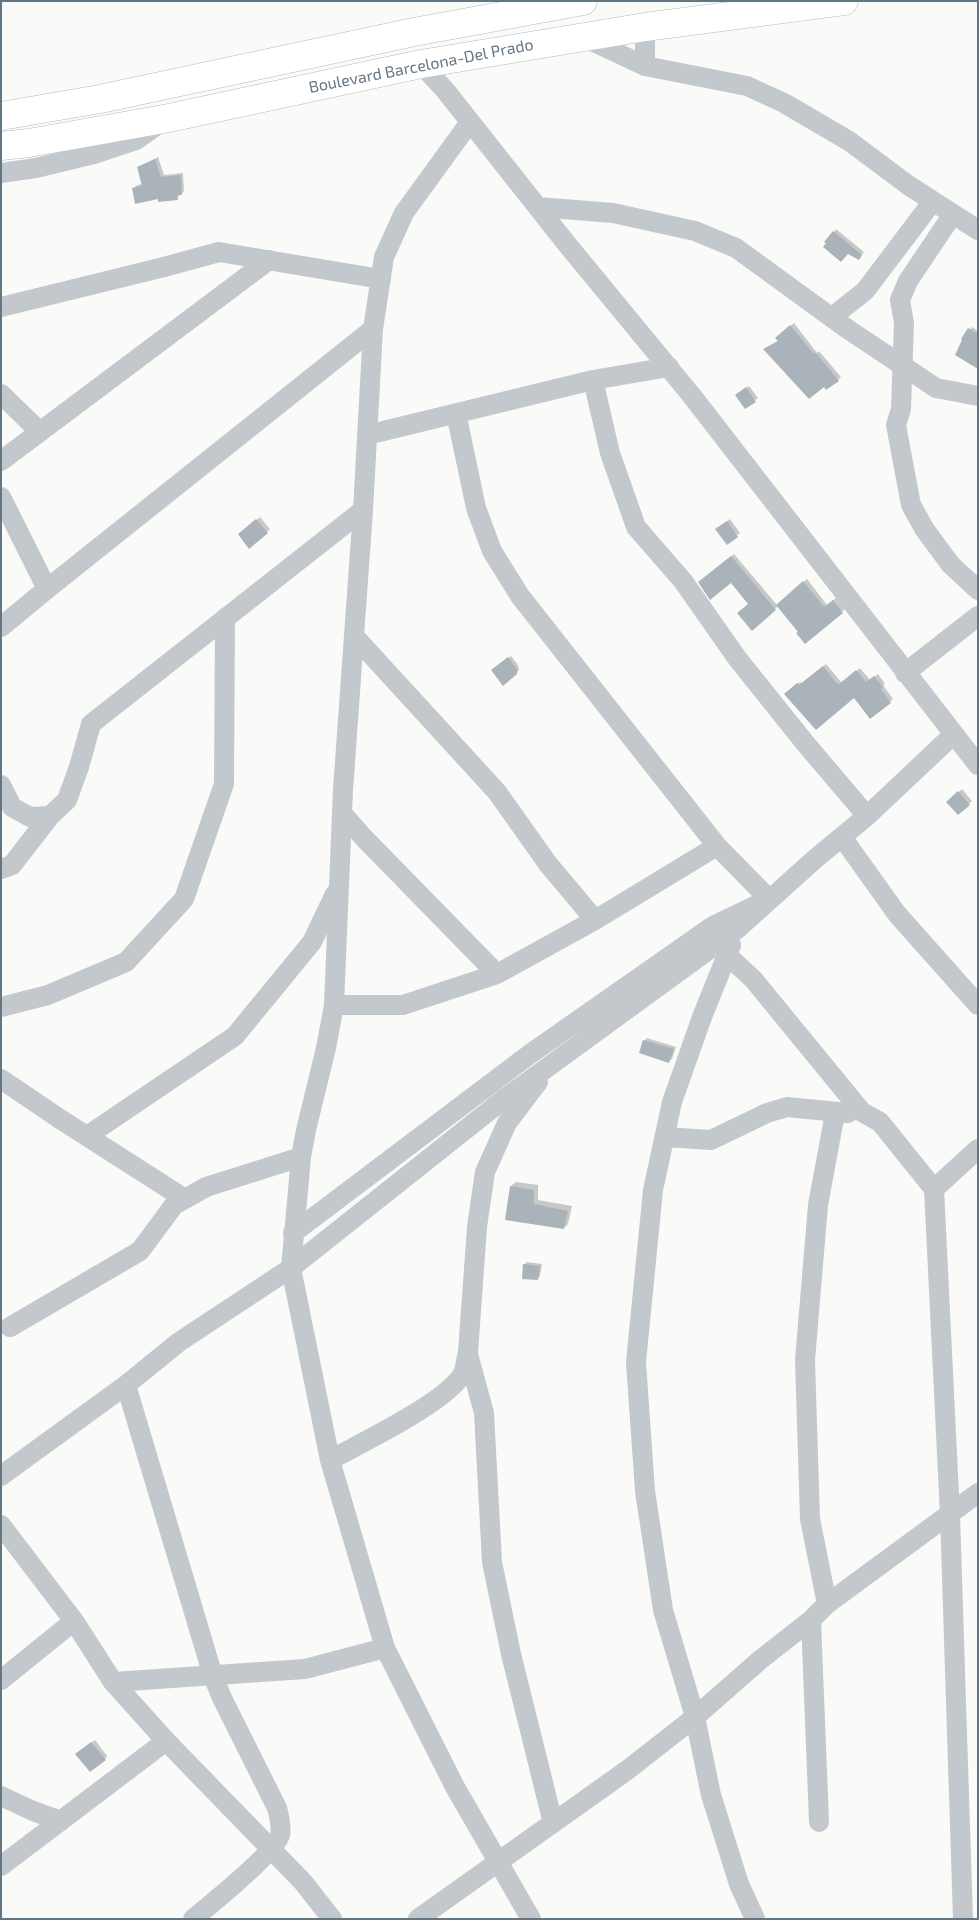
<!DOCTYPE html>
<style>
body{margin:0}
#map{position:relative;width:979px;height:1920px;overflow:hidden;background:#fafaf8;font-family:"Exo 2",sans-serif}
canvas{display:block}
.frame{position:absolute;inset:0;border:2px solid #657683;pointer-events:none}
</style>
<div id="map">
<canvas width="979" height="1920"></canvas>
<div class="frame"></div>
</div>
<script>
const c = document.querySelector('canvas').getContext('2d');
c.lineJoin = 'round';
function fill(path, color) {
  c.fillStyle = color;
  c.fill(path, 'evenodd');
}
function strokePath(path, color, width, dash) {
  c.strokeStyle = color;
  c.lineWidth = width;
  c.lineCap = dash ? 'butt' : 'round';
  c.setLineDash(dash || []);
  c.stroke(path);
}
function write(font, color, halo, rows, align = 'center') {
  c.font = font + ' "Exo 2",sans-serif';
  c.lineWidth = 5;
  c.setLineDash([]);
  c.textBaseline = 'middle';
  c.strokeStyle = halo;
  c.fillStyle = color;
  for (const [text, x, y, turn = 0] of rows) {
    c.save();
    c.translate(x, y);
    c.rotate((+turn || 0) * Math.PI / 180);
    c.textAlign = isNaN(turn) ? turn : align;
    if (halo) c.strokeText(text, 0, 0);
    c.fillText(text, 0, 0);
    c.restore();
  }
}
fill(new Path2D(`
 M 158,157 L 164,175 L 183,173 L 184,191 L 177,198 L 159,198 L 134,188 L 137,185 L 143,184 L 139,167 Z
 M 836,229 L 864,252 L 859,258 L 828,243 Z
 M 794,323 L 817,353 L 819,351 L 841,377 L 838,380 L 765,349 L 779,340 L 777,338 Z
 M 972,327 L 978,331 L 978,358 L 969,330 Z
 M 749,386 L 758,398 L 745,407 L 740,392 Z
 M 260,517 L 270,529 L 267,532 L 243,532 Z
 M 730,519 L 740,533 L 727,543 L 720,527 Z
 M 734,554 L 777,605 L 807,579 L 827,605 L 836,598 L 845,609 L 805,642 L 799,632 L 778,606 L 775,609 L 750,603 L 731,581 L 703,579 Z
 M 511,656 L 518,665 L 519,670 L 516,673 L 495,668 Z
 M 826,664 L 842,683 L 860,668 L 870,680 L 878,674 L 885,684 L 883,685 L 893,699 L 870,717 L 854,696 L 786,694 L 800,682 L 802,683 Z
 M 962,789 L 972,801 L 958,814 L 948,802 Z
 M 647,1038 L 676,1047 L 672,1059 L 669,1061 L 644,1041 Z
 M 516,1182 L 538,1185 L 538,1200 L 572,1206 L 568,1224 L 564,1228 L 511,1186 Z
 M 527,1262 L 542,1264 L 540,1276 L 538,1279 L 524,1265 Z
 M 95,1740 L 107,1756 L 105,1759 L 80,1751 Z`), '#0003');
fill(new Path2D(`
 M 155,159 L 161,177 L 181,175 L 182,195 L 177,195 L 178,200 L 158,202 L 158,199 L 135,204 L 132,188 L 142,186 L 137,167 Z
 M 833,231 L 862,255 L 859,260 L 848,254 L 841,262 L 823,247 L 826,243 L 824,242 Z
 M 790,325 L 814,354 L 816,353 L 839,381 L 826,390 L 824,387 L 809,399 L 763,349 L 778,341 L 775,338 Z
 M 968,328 L 978,334 L 978,369 L 955,355 L 962,340 L 961,339 Z
 M 746,387 L 756,402 L 745,409 L 735,395 Z
 M 256,519 L 268,533 L 249,549 L 238,534 Z
 M 727,521 L 738,537 L 727,545 L 715,529 Z
 M 731,556 L 776,610 L 752,631 L 737,613 L 748,604 L 731,583 L 710,600 L 698,582 Z
 M 803,581 L 824,607 L 833,600 L 843,613 L 805,644 L 796,633 L 798,632 L 776,605 Z
 M 508,657 L 517,669 L 517,674 L 503,686 L 491,670 Z
 M 823,666 L 838,685 L 856,670 L 866,682 L 874,676 L 883,687 L 881,689 L 891,703 L 870,719 L 854,698 L 816,730 L 784,694 L 797,683 L 799,685 Z
 M 958,791 L 970,805 L 958,815 L 946,802 Z
 M 643,1040 L 674,1049 L 669,1063 L 639,1053 Z
 M 510,1186 L 534,1190 L 534,1204 L 568,1211 L 564,1229 L 505,1220 Z
 M 523,1264 L 540,1266 L 538,1280 L 522,1279 Z
 M 91,1742 L 106,1760 L 90,1772 L 75,1754 Z`), '#aab3b9');
const primary = new Path2D(`
 M 1,116 L 100,99 L 414,32 L 583,1
 M 1,146 L 29,143 L 169,118 L 421,64 L 645,27 L 844,1`);
strokePath(primary, '#b5babe', 29);
strokePath(new Path2D(`
 M 581,36 L 645,66 L 747,86 L 784,103 L 849,141 L 908,185 L 978,230
 M 421,64 L 445,90 L 566,243 L 692,396 L 978,765
 M 645,66 L 645,27
 M 470,122 L 404,213 L 384,257 L 373,329 L 363,510 L 343,790 L 334,1005 L 326,1048 L 306,1130 L 301,1157 L 291,1268 L 330,1460 L 385,1648 L 455,1787 L 531,1919
 M 1,173 L 36,168 L 94,154 L 136,140 L 163,121
 M 538,207 L 613,213 L 695,231 L 736,248 L 846,328 L 936,388 L 978,396
 M 953,214 L 908,281 L 900,300 L 904,323 L 901,409 L 896,425 L 911,505 L 925,530 L 951,565 L 978,590
 M 1,307 L 164,267 L 219,252 L 381,279
 M 832,317 L 865,291 L 933,201
 M 593,380 L 610,453 L 636,527 L 683,581 L 737,658 L 805,743 L 867,816
 M 1,394 L 39,431
 M 367,435 L 593,380 L 669,367
 M 1,461 L 269,260
 M 1,497 L 47,589
 M 1,627 L 47,589 L 373,329
 M 355,637 L 497,792 L 548,864 L 595,920
 M 905,673 L 978,616
 M 1,785 L 12,807 L 30,817 L 50,816
 M 342,813 L 364,838 L 497,974
 M 842,837 L 897,914 L 978,1005
 M 1,869 L 12,865 L 50,816 L 67,800 L 79,767 L 91,724 L 363,510
 M 731,945 L 702,1017 L 672,1102 L 653,1190 L 636,1362 L 645,1491 L 663,1610 L 695,1717 L 711,1795 L 739,1884 L 755,1919
 M 727,955 L 753,979 L 862,1112 L 880,1122 L 934,1189 L 950,1515 L 963,1919
 M 334,1005 L 403,1005 L 497,974 L 595,920 L 717,846
 M 1,1007 L 48,995 L 126,962 L 184,899 L 224,784 L 225,618
 M 1,1079 L 60,1119 L 185,1199
 M 87,1136 L 235,1036 L 312,942 L 335,894
 M 665,1137 L 711,1140 L 767,1113 L 787,1107 L 848,1113
 M 934,1189 L 978,1149
 M 293,1233 L 530,1054 L 713,926 L 769,899 L 717,846 L 520,596 L 492,551 L 476,508 L 456,413
 M 10,1327 L 140,1251 L 174,1205 L 185,1199 L 206,1187 L 301,1157
 M 468,1354 L 484,1413 L 492,1562 L 511,1654 L 553,1823
 M 126,1385 L 213,1676 L 222,1698 L 277,1808 C 279,1816 282,1826 280,1835 C 277,1851 209,1906 193,1919
 M 330,1460 C 359,1444 452,1400 464,1371 C 466,1365 466,1358 468,1352 L 477,1227 L 485,1172 L 507,1123 L 538,1082
 M 1,1476 L 126,1385 L 179,1342 L 291,1268 L 504,1099 L 736,930 L 815,859 L 867,816 L 954,734
 M 1,1525 L 74,1621 L 113,1682 L 166,1741 L 303,1882 L 332,1919
 M 827,1604 L 810,1519 L 805,1360 L 818,1205 L 835,1113
 M 811,1620 L 819,1822
 M 1,1680 L 74,1621
 M 113,1682 L 305,1669 L 385,1648
 M 1,1796 L 33,1811 L 61,1821
 M 1,1866 L 166,1741
 M 418,1919 L 626,1771 L 695,1717 L 760,1660 L 811,1620 L 827,1604 L 978,1493`), '#c3c8cc', 20);
strokePath(primary, '#fff', 28);
write('16px', '#657683', '#fff', [
 ["Boulevard Barcelona-Del Prado",421,66,-11]
]);
</script>
